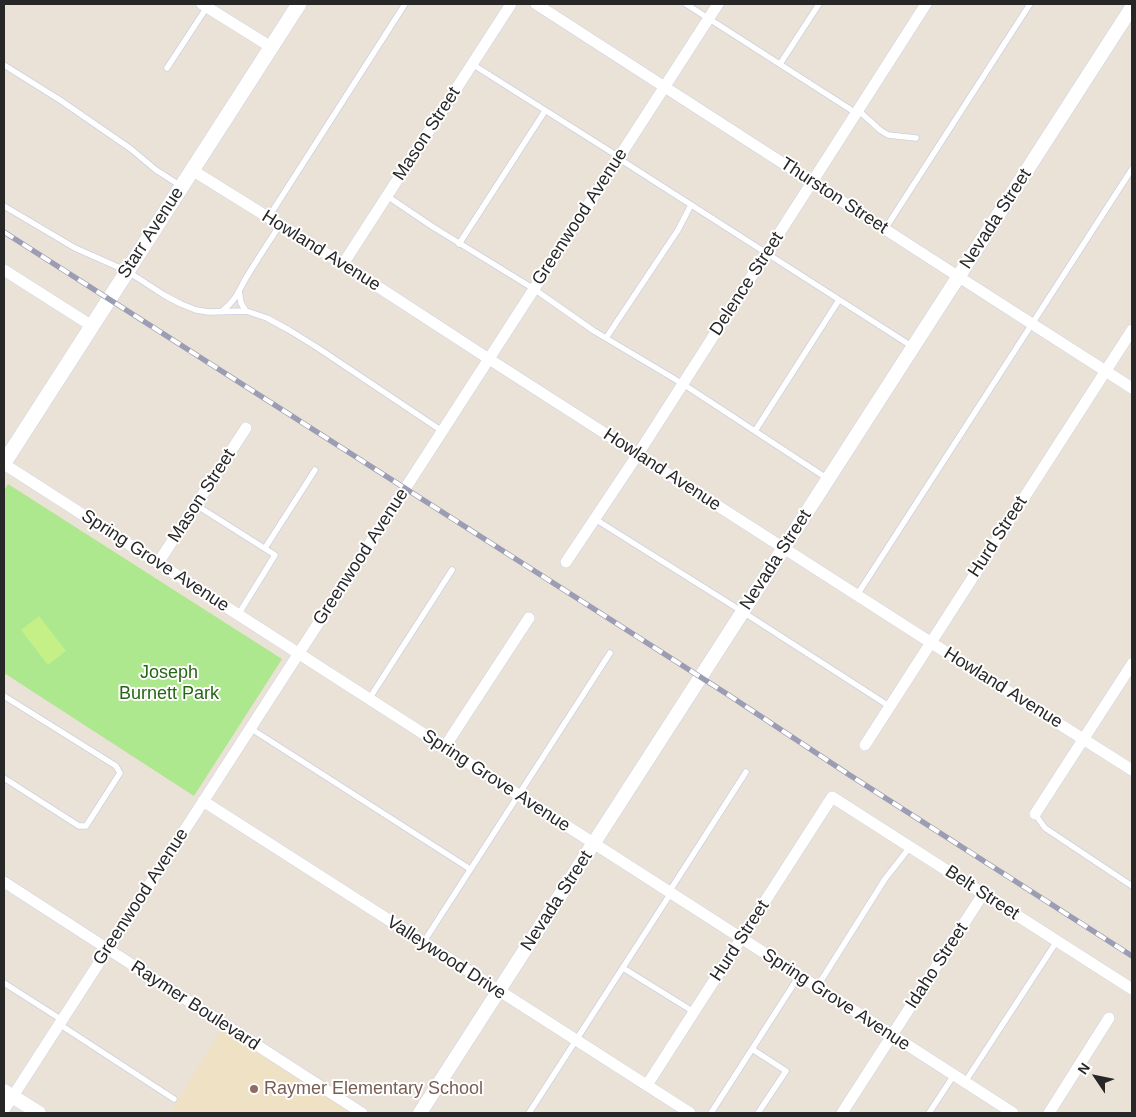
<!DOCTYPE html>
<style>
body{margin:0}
#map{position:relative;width:1136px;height:1117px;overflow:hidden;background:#ebe2d7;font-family:Arial,sans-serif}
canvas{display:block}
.frame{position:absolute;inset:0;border:5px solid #272727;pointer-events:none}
.north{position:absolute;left:1071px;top:1052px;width:50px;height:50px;-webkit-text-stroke:4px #fff;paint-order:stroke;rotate:304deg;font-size:14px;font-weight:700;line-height:20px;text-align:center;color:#272727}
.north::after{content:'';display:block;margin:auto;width:18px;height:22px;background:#272727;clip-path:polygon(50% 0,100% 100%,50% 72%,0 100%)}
</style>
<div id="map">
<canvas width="1136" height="1117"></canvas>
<div class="frame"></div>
<div class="north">N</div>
</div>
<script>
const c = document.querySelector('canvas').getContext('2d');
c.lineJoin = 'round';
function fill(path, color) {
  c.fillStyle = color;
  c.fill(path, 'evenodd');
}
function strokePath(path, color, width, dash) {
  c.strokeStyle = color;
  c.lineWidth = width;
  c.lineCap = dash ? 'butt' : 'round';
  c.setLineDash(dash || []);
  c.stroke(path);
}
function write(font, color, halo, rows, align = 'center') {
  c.font = font + ' Arial,sans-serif';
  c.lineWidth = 4;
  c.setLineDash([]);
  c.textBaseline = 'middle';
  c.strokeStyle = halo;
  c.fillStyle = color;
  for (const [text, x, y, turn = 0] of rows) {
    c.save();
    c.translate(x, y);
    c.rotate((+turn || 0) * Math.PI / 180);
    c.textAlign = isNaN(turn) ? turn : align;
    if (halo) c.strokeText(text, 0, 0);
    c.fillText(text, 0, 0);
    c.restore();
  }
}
fill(new Path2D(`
 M 224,1025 L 362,1113 L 170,1113 Z`), '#efe1c4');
fill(new Path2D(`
 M 8,484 L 282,659 L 194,796 L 4,673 L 4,491 Z`), '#ade78e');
fill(new Path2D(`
 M 39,616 L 66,651 L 48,665 L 21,630 Z`), '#c5f088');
const service = new Path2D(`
 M 686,4 L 856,113
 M 472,64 L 619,157
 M 780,64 L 819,4
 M 4,65 L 60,100 L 131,149 L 156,170 L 181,186
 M 167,68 L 207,7
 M 858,110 L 880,130 L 888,135 L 916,138
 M 618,158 L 913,347
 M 387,196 L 433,227 L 534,289 L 594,331 L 683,384 L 828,479
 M 4,206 L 75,248 L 127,271 L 164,295 L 181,304 L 196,310 L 209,312 L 246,311 L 267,318 L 289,330 L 318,348 L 442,431
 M 268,218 L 405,4
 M 885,229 L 1030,4
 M 459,244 L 545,111
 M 239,291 L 241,303 L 246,311
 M 223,310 C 235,302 239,290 246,278 C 257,260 268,243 280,225
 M 606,338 L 678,230 L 691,205
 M 755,431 L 839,300
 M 196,505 L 275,555 L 238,615
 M 595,519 L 743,612 L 889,706
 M 265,548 L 315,470
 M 857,595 L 1132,169
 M 4,696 L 116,766 L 120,773 L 86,826 L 79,826 L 4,778
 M 369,699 L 452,570
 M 250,728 L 470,869
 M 1035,814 L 1045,828 L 1132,886
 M 669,892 L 746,772
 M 423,943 L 610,653
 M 623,968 L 694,1012
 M 4,983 L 62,1020
 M 817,987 L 885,879 L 910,847
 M 59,1024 L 174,1099
 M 752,1049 L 786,1071 L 758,1113
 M 965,1082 L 1057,941
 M 529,1113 L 671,893
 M 711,1113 L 799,976
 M 929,1113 L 954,1075`);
const minor = new Path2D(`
 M 202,4 L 271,47
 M 536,4 L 959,277 L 1132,388
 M 192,170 L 343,264 L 489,359 L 930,642 L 1132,770
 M 343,264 L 511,4
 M 4,270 L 92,326
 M 4,464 L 1013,1113
 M 566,562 L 638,454 L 926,4
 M 158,563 L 246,428
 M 865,745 L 1132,330
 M 444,748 L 529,618
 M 203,801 L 690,1113
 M 1035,814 L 1132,664
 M 4,882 L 362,1113
 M 647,1085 L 832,797 L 1132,989
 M 4,1110 L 718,4
 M 842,1113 L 983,894
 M 1049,1113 L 1109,1018`);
const tertiary = new Path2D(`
 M 4,1091 L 39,1113
 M 420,1113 L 1132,7`);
const secondary = new Path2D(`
 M 4,463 L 299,4`);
strokePath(service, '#ccd0e2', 7);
strokePath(minor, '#ccd0e2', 12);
strokePath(tertiary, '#ccd0e2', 15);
strokePath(secondary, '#ccd0e2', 16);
strokePath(service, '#fff', 5.5);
strokePath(minor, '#fff', 11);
strokePath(tertiary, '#fff', 14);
strokePath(secondary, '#fff', 15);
const rail = new Path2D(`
 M 4,232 L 727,694 L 848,774 L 1132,956`);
strokePath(rail, '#9a9db3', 5.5);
strokePath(rail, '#fff', 4, [11]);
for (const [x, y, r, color] of [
 [254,1089,5,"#8d6e63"]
]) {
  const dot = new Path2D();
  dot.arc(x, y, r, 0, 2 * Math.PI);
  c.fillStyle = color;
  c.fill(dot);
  strokePath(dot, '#fff', 2);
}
write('18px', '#272727', '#fff', [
 ["Mason Street",427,134,-57],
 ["Thurston Street",834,196,33],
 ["Greenwood Avenue",580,217,-57],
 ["Nevada Street",996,219,-57],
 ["Starr Avenue",151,233,-57],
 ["Howland Avenue",321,251,32],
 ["Delence Street",747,284,-57],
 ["Howland Avenue",662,470,33],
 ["Mason Street",202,496,-57],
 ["Hurd Street",998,537,-57],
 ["Greenwood Avenue",361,557,-57],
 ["Nevada Street",776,560,-57],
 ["Spring Grove Avenue",155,561,33],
 ["Howland Avenue",1003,688,32],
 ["Spring Grove Avenue",496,781,33],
 ["Belt Street",982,893,33],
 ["Greenwood Avenue",141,897,-57],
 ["Nevada Street",557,901,-57],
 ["Hurd Street",740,941,-57],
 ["Valleywood Drive",446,958,33],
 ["Idaho Street",937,966,-57],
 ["Spring Grove Avenue",836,1000,33],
 ["Raymer Boulevard",195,1006,33]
]);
write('18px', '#256713', '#fff', [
 ["Joseph",169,673],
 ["Burnett Park",169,694]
]);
write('18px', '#785e54', '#fff', [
 ["Raymer Elementary School",264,1089]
], 'left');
</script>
